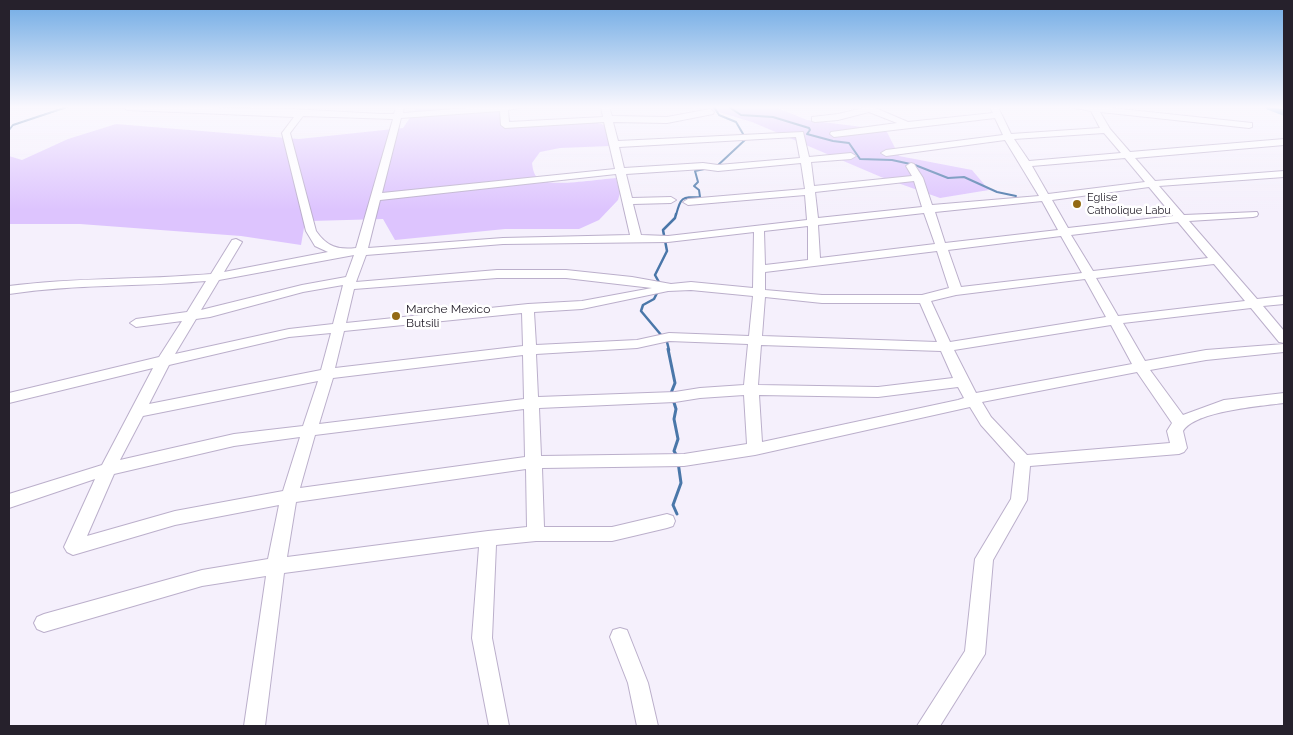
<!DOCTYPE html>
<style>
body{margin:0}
#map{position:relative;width:1293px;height:735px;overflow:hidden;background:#f5f0fc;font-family:Raleway,sans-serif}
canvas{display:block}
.frame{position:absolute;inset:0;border:10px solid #26212c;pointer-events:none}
</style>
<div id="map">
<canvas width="1293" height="735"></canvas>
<div class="frame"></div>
</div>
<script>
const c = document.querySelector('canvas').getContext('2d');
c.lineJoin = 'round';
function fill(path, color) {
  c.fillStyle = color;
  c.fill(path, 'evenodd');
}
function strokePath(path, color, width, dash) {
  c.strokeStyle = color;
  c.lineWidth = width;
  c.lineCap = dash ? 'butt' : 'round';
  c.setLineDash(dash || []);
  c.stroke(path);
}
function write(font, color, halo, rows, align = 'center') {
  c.font = font + ' Raleway,sans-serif';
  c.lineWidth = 5;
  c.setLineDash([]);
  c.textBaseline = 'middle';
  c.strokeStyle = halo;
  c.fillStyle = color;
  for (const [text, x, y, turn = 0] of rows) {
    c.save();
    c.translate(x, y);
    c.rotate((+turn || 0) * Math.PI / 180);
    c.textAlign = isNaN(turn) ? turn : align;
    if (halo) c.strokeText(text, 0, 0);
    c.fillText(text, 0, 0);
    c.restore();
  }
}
fill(new Path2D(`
 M 417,107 L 510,107 L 503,111 L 507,119 C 513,121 520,124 526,125 C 553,129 585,113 611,128 L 610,146 L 560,148 L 540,152 L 532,163 C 533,170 534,177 541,180 C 554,187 600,179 616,178 L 620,193 L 618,200 L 599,220 L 579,229 L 505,229 L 395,240 L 383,219 L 310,221 L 305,222 L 301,245 L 241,236 L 80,224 L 9,224 L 9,156 L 22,160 L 68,139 L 116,124 L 299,139 L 403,128 Z
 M 686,107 L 775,107 L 807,120 L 886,130 L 899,156 L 972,170 L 989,190 L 940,198 L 881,177 L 752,122 L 715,111 Z`), '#ddc4fe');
strokePath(new Path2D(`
 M 714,107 L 719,115 L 736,122 L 746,139 L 716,167
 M 729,107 L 741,115 L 773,117 L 809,128 L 810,130 L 807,134 L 833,141 L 849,143 L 860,159 L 892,160 L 915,165 L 948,178 L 964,177 L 997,192 L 1016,196
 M 9,130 L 13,125 L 67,107
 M 676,215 C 681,197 681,197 700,197 L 699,190 L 694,186 L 698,182 L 695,171 L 704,169`), '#4a77a9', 2);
strokePath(new Path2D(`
 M 660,284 L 655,275 L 667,251 L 663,230 L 675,218 L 676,214
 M 659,289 L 654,299 L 643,305 L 641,311 L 667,342 L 669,350`), '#4a77a9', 2.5);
strokePath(new Path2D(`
 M 668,349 L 675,383 L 671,393 L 676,409 L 674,419 L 678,439 L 674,451 L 677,456
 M 677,514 L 673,505 L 681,483 L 678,462`), '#4a77a9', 3);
fill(new Path2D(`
 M 1265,107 L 1284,109 L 1284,116 L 1266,109 Z`), '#599cdf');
const minor = new Path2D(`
 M 123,107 L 292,109 L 381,114 L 394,114 L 396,107 L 404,107 L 403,113 L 481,107 L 525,107 L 508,110 L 509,122 L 603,117 L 601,107 L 609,107 L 612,116 L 667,117 L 710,109 L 714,112 L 713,114 L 667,123 L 613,122 L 618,141 L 803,132 L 809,157 L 851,153 L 856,156 L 851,159 L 811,162 L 814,186 L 912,176 L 906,166 L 911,163 L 914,164 L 923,178 L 932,205 L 1039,196 L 1005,140 L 886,156 L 881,153 L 886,150 L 1003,135 L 995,118 L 834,137 L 830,134 L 831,132 L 897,123 L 869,112 L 838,120 L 815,122 L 812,121 L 812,117 L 838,114 L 867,107 L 873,107 L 908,122 L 993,113 L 990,107 L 998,107 L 1011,134 L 1100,128 L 1091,111 L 1070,107 L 1102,107 L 1252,123 L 1252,127 L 1249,128 L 1100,112 L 1110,129 L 1130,152 L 1284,139 L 1284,145 L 1135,158 L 1155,181 L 1284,171 L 1284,177 L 1159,186 L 1184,215 L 1257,212 L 1258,214 L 1257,216 L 1253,217 L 1189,221 L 1257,299 L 1284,296 L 1284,304 L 1263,306 L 1284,331 L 1284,343 L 1279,342 L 1251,308 L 1123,323 L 1145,361 L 1206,350 L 1284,344 L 1284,352 L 1206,360 L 1150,370 L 1183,415 L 1224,400 L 1284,393 L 1284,403 C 1261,406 1195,411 1183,431 L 1187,448 L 1184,452 L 1179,454 L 1030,466 L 1027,500 L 993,560 L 985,654 L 940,726 L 917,726 L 965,651 L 975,559 L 1011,499 L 1015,463 L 981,425 L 970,407 L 755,455 L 684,466 L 542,468 L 544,527 L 612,527 L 667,514 L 673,516 L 675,521 L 673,526 L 667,528 L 612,541 L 536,541 L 496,545 L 492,638 L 509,726 L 489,726 L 472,638 L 479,547 L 284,573 L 265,726 L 244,726 L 266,576 L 202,586 L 44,632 L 37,629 L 34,623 L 37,617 L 44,614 L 202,570 L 268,559 L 279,505 L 175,525 L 73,555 L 67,552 L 64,547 L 95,479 L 9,508 L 9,494 L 102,465 L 153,368 L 9,403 L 9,393 L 159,357 L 182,321 L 136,327 L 130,323 L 136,319 L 187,312 L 206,281 C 140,287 74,284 9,294 L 9,286 C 76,277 143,280 211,274 L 232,240 L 236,239 L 242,242 L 224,272 L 328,252 L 315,246 L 306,231 L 282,133 L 294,117 L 127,110 ZM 500,111 L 501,125 L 505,128 L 604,122 L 615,169 L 382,193 L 401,118 ZM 303,116 L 393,119 L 356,248 C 338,250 327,247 316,231 L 290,133 ZM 1104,133 L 1121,153 L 1029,161 L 1014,139 ZM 796,137 L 800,158 L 718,165 L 703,163 L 624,168 L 619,147 ZM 1125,158 L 1145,182 L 1048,194 L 1032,166 ZM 801,163 L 805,189 L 688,199 L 683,202 L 688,205 L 805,195 L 807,220 L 668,236 L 641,235 L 633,204 L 671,203 L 676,200 L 671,197 L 632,198 L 626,174 L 703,169 L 718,171 ZM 616,174 L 630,235 L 503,238 L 368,248 L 380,200 ZM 914,181 L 922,207 L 818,218 L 815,192 ZM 1149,187 L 1173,216 L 1068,228 L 1052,200 ZM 1042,201 L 1058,230 L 945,243 L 935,212 ZM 924,213 L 935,244 L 820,258 L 818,225 ZM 1178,222 L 1208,258 L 1093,271 L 1071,235 ZM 808,226 L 808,260 L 765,265 L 764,231 ZM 754,232 L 753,288 L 691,282 L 671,284 L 632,277 L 566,270 L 497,270 L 356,282 L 366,255 L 503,244 L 668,242 ZM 1061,236 L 1082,273 L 961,287 L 948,250 ZM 937,251 L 949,288 L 922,295 L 822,295 L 765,290 L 765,272 ZM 354,255 L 346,277 L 302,285 L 201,310 L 219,280 ZM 1214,264 L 1245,301 L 1118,316 L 1096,278 ZM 497,278 L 566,278 L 652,288 L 582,301 L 528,304 L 346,323 L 354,289 ZM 1085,279 L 1106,317 L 950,342 L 931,301 L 956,295 ZM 343,285 L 333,324 L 289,329 L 175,354 L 196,319 L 210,317 L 303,292 ZM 691,290 L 753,296 L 749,336 L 669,333 L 637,340 L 536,345 L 534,312 L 582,309 L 668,291 ZM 765,297 L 822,303 L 920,303 L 937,342 L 762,336 ZM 522,313 L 523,346 L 335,368 L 344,331 ZM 1111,325 L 1132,364 L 976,393 L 954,350 ZM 331,333 L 321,370 L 149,404 L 169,365 L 289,337 ZM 669,341 L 748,344 L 744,385 L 700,388 L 675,392 L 538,397 L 536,354 L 637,348 ZM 761,345 L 941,351 L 953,378 L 878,387 L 758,385 ZM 523,355 L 524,399 L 319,424 L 333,378 ZM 1137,372 L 1172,423 L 1167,431 L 1170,443 L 1027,455 L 991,417 L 982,402 ZM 318,381 L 303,426 L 234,434 L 120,460 L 143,416 ZM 958,387 L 964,398 L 958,400 L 762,442 L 759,395 L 878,397 ZM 744,395 L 747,444 L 684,454 L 541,456 L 539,408 L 675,402 L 700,398 ZM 524,409 L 525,457 L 300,488 L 315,435 ZM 300,437 L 283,491 L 175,511 L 87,536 L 114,474 L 234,446 ZM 526,469 L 527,527 L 488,531 L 287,557 L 296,502 Z
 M 620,628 L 627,630 L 648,683 L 658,726 L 637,726 L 628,683 L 610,637 L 613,630 Z`);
strokePath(minor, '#bbafcb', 2);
fill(minor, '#fff');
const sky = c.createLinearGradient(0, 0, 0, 210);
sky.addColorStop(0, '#6faae4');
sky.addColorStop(0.51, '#faf8fe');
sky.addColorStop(1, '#faf8fe00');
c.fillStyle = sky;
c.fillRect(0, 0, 1293, 210);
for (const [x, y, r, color] of [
 [1077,204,5,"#936913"],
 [396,316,5,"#936913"]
]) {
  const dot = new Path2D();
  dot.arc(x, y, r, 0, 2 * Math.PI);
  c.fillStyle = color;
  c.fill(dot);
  strokePath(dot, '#fff', 2);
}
write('11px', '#26212c', '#fff', [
 ["Eglise",1087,198],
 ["Catholique Labu",1087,211]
], 'left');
write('12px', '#26212c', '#fff', [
 ["Marche Mexico",406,309],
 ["Butsili",406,323]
], 'left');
</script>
